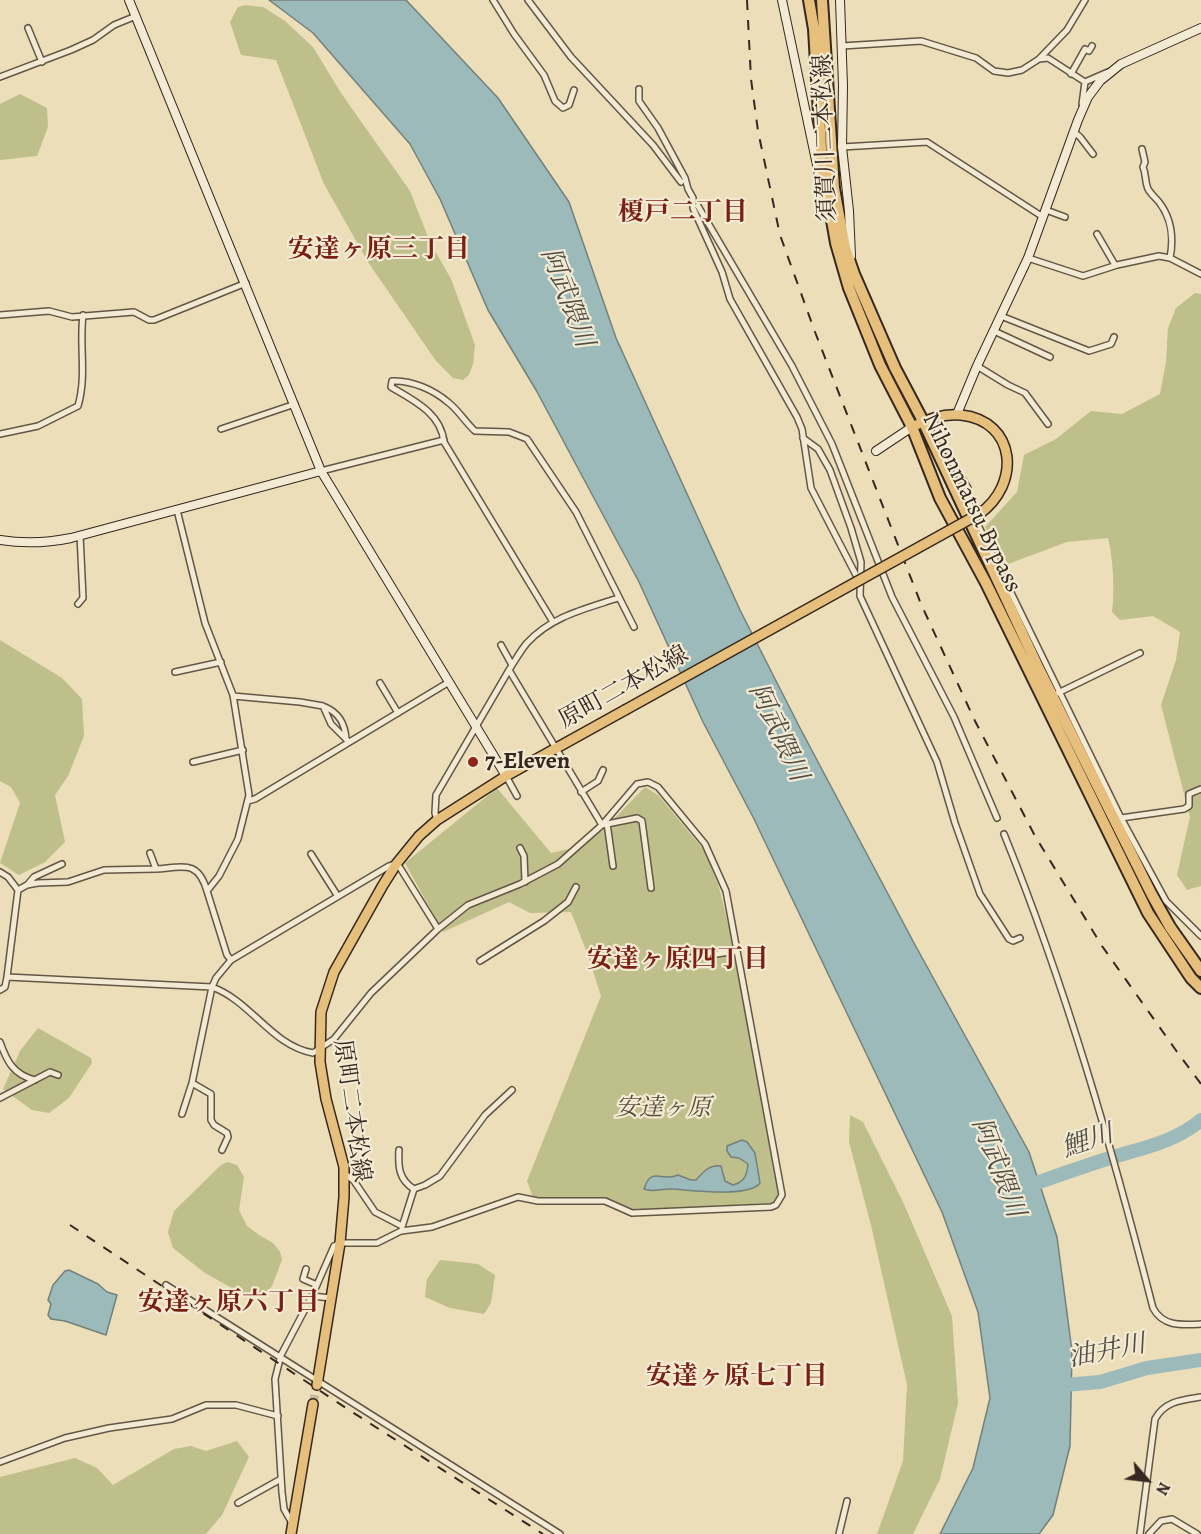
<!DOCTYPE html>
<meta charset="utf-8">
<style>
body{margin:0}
#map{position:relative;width:1201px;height:1534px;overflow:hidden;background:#ebdeb9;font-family:Alegreya,serif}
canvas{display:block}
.north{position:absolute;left:1117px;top:1450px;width:60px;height:60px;-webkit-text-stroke:4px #f2ead2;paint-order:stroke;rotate:118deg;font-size:16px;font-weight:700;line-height:24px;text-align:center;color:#362820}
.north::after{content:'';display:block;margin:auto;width:21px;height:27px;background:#362820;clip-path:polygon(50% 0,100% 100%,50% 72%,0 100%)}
</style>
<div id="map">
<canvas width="1201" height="1534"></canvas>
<div class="north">N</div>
</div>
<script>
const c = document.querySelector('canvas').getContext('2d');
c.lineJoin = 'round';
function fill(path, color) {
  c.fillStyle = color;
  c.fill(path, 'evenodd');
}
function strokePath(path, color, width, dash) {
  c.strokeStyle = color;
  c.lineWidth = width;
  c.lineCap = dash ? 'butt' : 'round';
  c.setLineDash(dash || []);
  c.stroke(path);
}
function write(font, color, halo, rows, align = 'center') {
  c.font = font + ' Alegreya,"Noto Serif JP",serif';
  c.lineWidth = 4.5;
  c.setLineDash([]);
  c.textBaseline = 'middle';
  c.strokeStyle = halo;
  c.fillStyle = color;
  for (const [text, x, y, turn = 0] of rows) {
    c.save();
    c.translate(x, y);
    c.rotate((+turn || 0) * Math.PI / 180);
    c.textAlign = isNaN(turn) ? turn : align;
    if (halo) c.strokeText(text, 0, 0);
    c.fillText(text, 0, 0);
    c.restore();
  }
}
fill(new Path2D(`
 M 245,5 L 263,7 L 285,21 L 313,47 L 341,93 L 410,191 L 430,242 L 451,279 L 475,345 L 473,364 L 469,375 L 463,380 L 453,378 L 436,361 L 368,262 L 324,184 L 276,60 L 241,55 L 230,22 L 238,7 Z
 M 20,94 L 47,108 L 48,127 L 37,156 L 0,160 L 0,104 Z
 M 1195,293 L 1201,294 L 1201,886 L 1187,890 L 1177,875 L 1190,817 L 1161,705 L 1176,660 L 1180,632 L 1153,616 L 1120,620 L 1112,612 C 1115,592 1113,557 1108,538 L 1067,542 L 1008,564 L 985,527 L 1017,492 L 1024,455 L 1056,439 L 1091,411 L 1122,414 L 1160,394 L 1166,362 L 1168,328 L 1176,308 Z
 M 0,640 L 62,678 L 82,699 L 84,736 L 68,776 L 55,795 L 65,842 L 45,862 L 19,875 L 0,863 L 20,803 L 11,787 L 0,781 Z
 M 645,787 L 658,795 L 704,850 L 719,887 L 730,932 L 780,1193 L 779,1198 L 772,1203 L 635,1210 L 629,1210 L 609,1200 L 533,1197 L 527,1181 L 601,996 L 586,950 L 571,912 L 530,913 L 509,902 L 443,932 L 405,863 L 497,788 L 551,853 L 582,846 L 605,828 Z
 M 38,1028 L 91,1058 L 92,1063 L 69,1098 L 49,1113 L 32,1110 L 3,1089 L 20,1051 Z
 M 850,1115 L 863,1122 L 903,1202 L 952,1316 L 958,1403 L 940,1479 L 913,1534 L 877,1534 L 903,1461 L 907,1385 L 871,1225 L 849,1142 Z
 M 228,1162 L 237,1165 L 244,1177 L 239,1210 L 247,1226 L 259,1235 L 273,1243 L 280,1252 L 282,1260 L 272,1286 L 259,1300 L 250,1298 L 205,1273 L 173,1248 L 168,1232 L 174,1211 L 221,1165 Z
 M 440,1260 L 478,1264 L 495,1275 L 491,1303 L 484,1314 L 450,1308 L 425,1297 L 427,1279 Z
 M 237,1441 L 249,1457 L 222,1515 L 206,1534 L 0,1534 L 0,1477 L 75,1458 L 97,1468 L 113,1485 L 174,1449 L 191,1446 L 206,1451 Z`), '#bebf8a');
const water = new Path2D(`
 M 269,0 L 406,0 L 498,98 L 569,202 L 616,338 L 740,610 L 800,728 L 914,943 L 1029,1152 L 1057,1237 L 1072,1351 L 1070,1446 L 1053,1515 L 1039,1534 L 940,1534 L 973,1468 L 990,1398 L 978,1312 L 942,1212 L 754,819 L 703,722 L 639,582 L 536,390 L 488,310 L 440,199 L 410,144 L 313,33 Z
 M 742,1140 L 747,1142 L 755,1153 L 760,1183 C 749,1198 691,1190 672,1189 C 662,1188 653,1193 644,1189 C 651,1165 663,1183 678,1175 L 691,1180 L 696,1180 C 703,1172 710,1164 721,1166 L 725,1181 L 733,1185 C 744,1182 747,1176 748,1164 L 739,1158 L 731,1157 L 727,1151 L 727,1146 Z
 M 69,1270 L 98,1284 L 107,1292 L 117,1295 L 106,1335 L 65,1321 L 51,1319 L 48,1315 L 51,1304 L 48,1300 L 53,1285 L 65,1271 Z`);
fill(water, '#9cbab9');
strokePath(water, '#73807c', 1.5);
strokePath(new Path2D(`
 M 1022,1188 C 1051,1178 1081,1167 1110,1158 C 1142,1148 1175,1142 1201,1120
 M 1053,1386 L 1100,1382 L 1147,1368 L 1201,1360`), '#9cbab9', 14);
strokePath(new Path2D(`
 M 313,1404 L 317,1385`), '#c7ba9a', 9, [9, 4.5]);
const street = new Path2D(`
 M 493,0 L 514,34 L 544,75 L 555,101 L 563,108 L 569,105 L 574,90
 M 528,0 L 571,57 L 653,145 L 681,182
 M 28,28 L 42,62
 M 842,46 L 921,41 L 976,58 L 994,71 L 1008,73 L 1022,70 L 1039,59 L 1048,58 L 1085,82 L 1108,72
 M 1039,59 L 1067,30 L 1085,0
 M 1071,74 L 1085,49 L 1089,51 L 1092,46
 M 0,77 L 71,50 L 93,40 L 114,25 L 136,16
 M 639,89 L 639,101 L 658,128 L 685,178 L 688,189 L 693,198 L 693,208 L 722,272 L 730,299 L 797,417 L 802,429 L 811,488 L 859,581
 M 1082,104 L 1085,82
 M 1074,132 L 1080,137 L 1093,154
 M 842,147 L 927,142 L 1043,217
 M 1142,149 L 1145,162 L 1143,167 C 1146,174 1145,180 1147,186 C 1148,192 1155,197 1159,202 C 1172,219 1174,237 1170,258
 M 698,206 L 792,366 L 832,444 L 892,597 L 954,717 L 997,818
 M 1046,210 L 1065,217
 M 1097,234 L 1115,265
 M 1028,258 L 1083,276 L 1117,265 L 1159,256 L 1170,258 L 1201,274
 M 0,315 L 49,311 L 72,317 L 134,312 L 149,320 L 154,320 L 246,283
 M 1001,316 L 1089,351 L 1111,344 L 1114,337
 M 994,331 L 1050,357
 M 977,366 L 1008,385 L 1025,393 L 1048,424
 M 221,429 L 295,404
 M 0,434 L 38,426 L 78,406 C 87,375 79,346 83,315
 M 803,438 L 818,449 L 830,470 L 851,528 L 861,562 L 860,596 L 937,762 L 955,823 L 980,894 L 1009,939 L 1013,941 L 1020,938
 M 940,456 L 950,458 L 968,488 L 969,503 L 978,525 L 1121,818 L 1166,901 L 1201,936
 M 321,471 L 444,440
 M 177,510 L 205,623 L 233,695 L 249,795 L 238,839 L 219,876 L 207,891 L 227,955 L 231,960
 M 78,604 L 83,598 L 80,535
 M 553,622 L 444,442 C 441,413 413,400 391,387 L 392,381 C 412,380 434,390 449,403 C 459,411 466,423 475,431 L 509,432 L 527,439 L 576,512 L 634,627
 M 501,645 L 512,665
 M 509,670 C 515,661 520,651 527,643 C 552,616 585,609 618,598
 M 175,672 L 221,662
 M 380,683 L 398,713
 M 1058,693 L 1140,653
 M 233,696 L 300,702 L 323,706 L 331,724 L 349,742
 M 325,707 C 339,713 345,723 346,739
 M 193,762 L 243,750
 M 506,776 L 517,796
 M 581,792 L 598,781 L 603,770
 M 248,801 L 255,799 L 449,682
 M 1121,818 L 1184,809 L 1189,806 L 1189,794 L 1201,789
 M 607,823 L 613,866
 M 1004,834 C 1066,987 1112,1148 1153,1308 C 1163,1327 1182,1325 1201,1324
 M 520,848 L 524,856 L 525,882
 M 150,853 L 156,869 C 184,867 198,860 207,891
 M 311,854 L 337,895
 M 0,872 L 8,877 L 18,890 L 7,977 L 212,987 C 251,1001 272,1046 313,1053 L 334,1039 L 371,993 L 438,929 L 468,905 L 520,884 L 558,864 L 602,825 L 637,818 L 642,821 L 651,888
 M 28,884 L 34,877 L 62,864
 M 18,890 L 27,885 L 38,883 L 68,882 L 104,870 L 156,869
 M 684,959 L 736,951
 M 480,961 L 544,921 L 568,902 L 576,887
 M 0,990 L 5,987 L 7,977
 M 0,1042 C 7,1062 14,1075 35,1080
 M 192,1083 L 211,1094 L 211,1120 L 214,1125 L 227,1133 L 228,1137 L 222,1150
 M 0,1098 L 50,1072 L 58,1075
 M 182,1114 L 192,1083 L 212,987 L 216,978 L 231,960 L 389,866 L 397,863 L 438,929
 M 399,1150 C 398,1167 399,1180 414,1189 L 425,1185 L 440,1176 L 485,1115 L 512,1090
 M 344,1173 L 354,1181 L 375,1212 L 402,1226
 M 402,1227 L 414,1189
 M 306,1269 L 303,1279 L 317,1285
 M 166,1285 L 560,1534
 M 312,1296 L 334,1246 L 340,1243 L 377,1243 L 401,1231 L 432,1227 L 518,1197 L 538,1201 L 605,1201 L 632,1213 L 771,1207 L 776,1205 L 782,1195 L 726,891 L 705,844 L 658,787 L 648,782 L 637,784 L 602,825 L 509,670 L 436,795 L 435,813 L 437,820
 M 0,1462 L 65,1438 L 109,1428 L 172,1419 L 206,1405 L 236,1405 L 278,1416
 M 238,1503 L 281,1479
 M 292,1523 L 284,1509 L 282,1492 L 275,1379 L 281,1355 L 312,1296 L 331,1298
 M 839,1534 L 847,1501
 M 1140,1534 L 1155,1419 C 1165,1401 1182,1400 1201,1397
 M 1149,1534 L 1161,1521 L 1172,1519 L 1197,1534`);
const secondary = new Path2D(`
 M 129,0 L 321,471 L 506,776
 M 782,0 L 821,184
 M 840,0 L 843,86 L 842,147 L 849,211 L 851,256
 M 957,414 L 977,366 L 1028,258 L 1078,120 L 1088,97 L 1100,81 L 1121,64 L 1201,28
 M 876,451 L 912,427
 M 0,540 C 25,544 47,543 71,538 L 321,471`);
const primary = new Path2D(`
 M 912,427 C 927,419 943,413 961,415 C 1017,421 1021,485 979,514
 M 317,1385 L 340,1243 L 344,1197 L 344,1167 L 326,1099 L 320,1062 L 321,1012 L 334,972 L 383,885 L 397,863 L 419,836 L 437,820 L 506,776 L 625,710
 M 291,1534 L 313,1404`);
const highway = new Path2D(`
 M 809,0 L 814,29 L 822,164 L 836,243 L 849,288 L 880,365 L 912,427 L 940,498 L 986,583 L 1148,913 L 1191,978 L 1201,988
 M 822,0 L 834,188 L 845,248 L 854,274 L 895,368 L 923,421 L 1039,669 L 1152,895 L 1170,927 L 1201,971`);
strokePath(street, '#635646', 8);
strokePath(secondary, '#362820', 10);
strokePath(primary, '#362820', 12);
strokePath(highway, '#362820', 14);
strokePath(street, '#f2ead2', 5);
strokePath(secondary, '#f2ead2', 8);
strokePath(primary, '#e6bf7c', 9);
strokePath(highway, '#e6bf7c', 10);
strokePath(new Path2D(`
 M 747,0 L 751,79 L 758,131 L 780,235 L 815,332 L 921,604 L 975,721 L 1035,836 L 1102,946 L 1175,1049 L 1201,1084
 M 70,1225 L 349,1410 L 543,1534`), '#362820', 2, [10, 10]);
const primaryBridge = new Path2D(`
 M 625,710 L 979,514`);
strokePath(primaryBridge, '#362820', 12, []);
strokePath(primaryBridge, '#e6bf7c', 9);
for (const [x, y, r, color] of [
 [473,762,6,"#8f2418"]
]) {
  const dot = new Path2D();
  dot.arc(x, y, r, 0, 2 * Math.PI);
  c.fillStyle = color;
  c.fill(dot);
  strokePath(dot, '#f2ead2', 2);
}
write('24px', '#362820', '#f2ead2', [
 ["須賀川二本松線",826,138,-92],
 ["Nihonmatsu Bypass",971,503,64],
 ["原町二本松線",624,688,-29],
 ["原町二本松線",351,1111,82]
]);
write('bold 24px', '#362820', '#f2ead2', [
 ["7-Eleven",485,762]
], 'left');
write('italic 24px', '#584e3a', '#f2ead2', [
 ["安達ヶ原",663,1109]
]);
write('bold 26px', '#7a1f14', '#f2ead2', [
 ["榎戸二丁目",683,214],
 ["安達ヶ原三丁目",379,251],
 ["安達ヶ原四丁目",678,961],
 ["安達ヶ原六丁目",229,1304],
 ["安達ヶ原七丁目",737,1378]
]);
write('italic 26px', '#504c46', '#f2ead2', [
 ["阿武隈川",566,298,69],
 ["阿武隈川",777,733,65],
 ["鯉川",1088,1142,-18],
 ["阿武隈川",997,1168,69],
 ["油井川",1107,1352,-11]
]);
</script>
